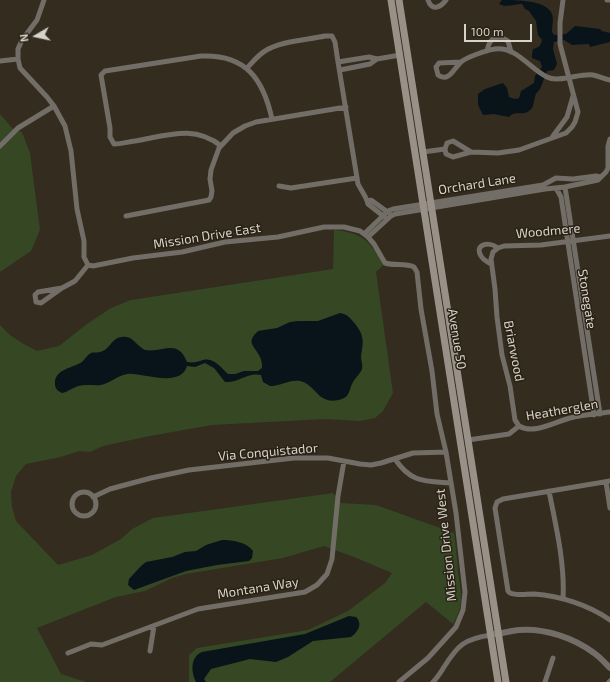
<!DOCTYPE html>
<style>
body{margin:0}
#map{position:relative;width:610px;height:682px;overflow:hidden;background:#342c1f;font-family:"Exo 2",sans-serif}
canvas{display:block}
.north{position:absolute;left:16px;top:16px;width:40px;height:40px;-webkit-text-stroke:3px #2a2215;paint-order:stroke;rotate:261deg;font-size:11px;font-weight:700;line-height:16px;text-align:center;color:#d7d3ca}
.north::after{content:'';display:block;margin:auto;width:14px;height:18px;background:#d7d3ca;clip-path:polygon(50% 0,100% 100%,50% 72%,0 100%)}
.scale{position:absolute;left:464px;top:24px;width:68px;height:18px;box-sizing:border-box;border:2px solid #d7d3ca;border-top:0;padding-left:5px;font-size:12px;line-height:14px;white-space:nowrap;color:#d7d3ca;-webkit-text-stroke:3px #2a2215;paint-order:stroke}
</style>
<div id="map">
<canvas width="610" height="682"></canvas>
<div class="north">N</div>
<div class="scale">100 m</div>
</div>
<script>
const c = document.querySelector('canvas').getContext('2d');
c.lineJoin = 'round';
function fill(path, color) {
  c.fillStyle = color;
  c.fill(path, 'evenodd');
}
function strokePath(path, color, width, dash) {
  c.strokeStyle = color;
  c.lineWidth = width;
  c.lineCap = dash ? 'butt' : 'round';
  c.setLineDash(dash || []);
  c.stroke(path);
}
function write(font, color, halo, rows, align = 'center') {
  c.font = font + ' "Exo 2",sans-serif';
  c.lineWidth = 3;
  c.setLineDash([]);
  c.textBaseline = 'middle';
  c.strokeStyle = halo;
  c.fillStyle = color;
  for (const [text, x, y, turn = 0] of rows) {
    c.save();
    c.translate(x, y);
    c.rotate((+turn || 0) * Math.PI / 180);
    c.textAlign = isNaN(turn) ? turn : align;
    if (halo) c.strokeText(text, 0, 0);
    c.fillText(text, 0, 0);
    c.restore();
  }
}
fill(new Path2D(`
 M 0,114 L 12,128 L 22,132 L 30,153 L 40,230 L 31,251 L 0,272 Z
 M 334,230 C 360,232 372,241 383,265 L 376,272 L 393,393 L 383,411 L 375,418 L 360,421 L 325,419 L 212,425 L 150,436 L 103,446 L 90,452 L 79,451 L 61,457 L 26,464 L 16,476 L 11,492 L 12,507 L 16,521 L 58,565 L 92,555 L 121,539 L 132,529 L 153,518 L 333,493 L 341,503 L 376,505 L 454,533 C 456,546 457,559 458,572 C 461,594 465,603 453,624 L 426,602 L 330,682 L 189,682 L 189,655 L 197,648 L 308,630 L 348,611 L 385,583 L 392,573 L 354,557 L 324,546 L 283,558 L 186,574 L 172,578 L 145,591 L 116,597 L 37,628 L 61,674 L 86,682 L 0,682 L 0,325 L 10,335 L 22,343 L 37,351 L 59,346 L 87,324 L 111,308 L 131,300 L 333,269 Z`), '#354723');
fill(new Path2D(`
 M 502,0 C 516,0 547,0 552,14 C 554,19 552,26 552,32 L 554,35 L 566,34 L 575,26 L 600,29 L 602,31 L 610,33 L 610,42 L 590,47 L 589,44 L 572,45 L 564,40 L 554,42 L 553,49 L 557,64 L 554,70 L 547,71 C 544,77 543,83 540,89 C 539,91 537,92 536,94 C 533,100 535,107 529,111 C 522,116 515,110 509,117 L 494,114 L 483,115 L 478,105 L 478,94 L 485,89 L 503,83 L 507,88 L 509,97 L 515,99 L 519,98 L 521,91 L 534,83 L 535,76 L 542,67 L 540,61 L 532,58 L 532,54 L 533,49 C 538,48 541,46 542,40 L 538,35 L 536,21 L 529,11 L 525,9 L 522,4 C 513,4 507,8 499,4 Z
 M 340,313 C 349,315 350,318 356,325 C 365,337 363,343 361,357 C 361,361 363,365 362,369 C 360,374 354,379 352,384 C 349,390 350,396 342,399 C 318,407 316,384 300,381 C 290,379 280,386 270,386 L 263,382 L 261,375 C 247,372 239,383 225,382 L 214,368 L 205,363 L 195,367 L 187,366 C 180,389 142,372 127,374 C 117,376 110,383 101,385 C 94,386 86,384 79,386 C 73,387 68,392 62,393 C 58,391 55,389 55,384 C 54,369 73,368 82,362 C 85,359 87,355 91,353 C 93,352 97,353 100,352 C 110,350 111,338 122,337 C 133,335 136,346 145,350 C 164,353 177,338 187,362 C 194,363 197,362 203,360 C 214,357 221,368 228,374 L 235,374 L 244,371 L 258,371 L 262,368 C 262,364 262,361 260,357 C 255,346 245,343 258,331 L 277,328 L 290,322 L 298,321 L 318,321 Z
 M 222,540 C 232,540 247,542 253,551 L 252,558 L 249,561 L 217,565 L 186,571 L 134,590 L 128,585 L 129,579 L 141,566 L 146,562 L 172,557 L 185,552 L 196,551 L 206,545 Z
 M 349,616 L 356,617 C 363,624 358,632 351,637 L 313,641 L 288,657 L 276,662 L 250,659 L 211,669 L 204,679 L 206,682 L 196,682 C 191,672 190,657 202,652 L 305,634 Z`), '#081419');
strokePath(new Path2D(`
 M 44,0 L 37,20 L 22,40 L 18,49 L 18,59 L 20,68 L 47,97 L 54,106 L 65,126 L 71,151 L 77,209 L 84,241 L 84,257 L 88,265 L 93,266 L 133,258 L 182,252 L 225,242 L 278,237 L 324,227 L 344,227 L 360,231 L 368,237 L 374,244 L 385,263 C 395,266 405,263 414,267 L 417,272 L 421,309 L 432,371 L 437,414 L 446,452 L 456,513 L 465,592 L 463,610 L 456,627 L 428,658 L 399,682
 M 428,0 C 432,12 441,7 446,0
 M 607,0 L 610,0
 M 487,51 C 489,42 491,38 500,37 L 508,41 L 511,52
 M 0,61 L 18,59
 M 338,62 L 369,57 L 377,59 L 400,55
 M 461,62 L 439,63 L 436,67 L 438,75 C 449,83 454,68 461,62 C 467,57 487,50 495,49 C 516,46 530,69 547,77 C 559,83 580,73 593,75 C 598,76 604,79 610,80
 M 247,68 C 253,62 258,55 265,51 C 280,41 307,40 325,36 L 332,36 L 335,42 L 338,62 L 358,184 C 361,190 367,198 368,204 L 387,219
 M 340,70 L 370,64 L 377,59
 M 553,136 L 567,117 L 573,96
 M 0,146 L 18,128 L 54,106
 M 221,146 C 194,124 166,136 135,141 C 127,142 122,144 114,144 L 110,137 L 110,128 L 101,75 L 105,71 L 201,56 C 245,54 263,78 272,119
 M 423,152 L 445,149
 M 471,152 L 453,141 L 447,143 L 445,149 L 446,154 L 453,157 L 471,152 L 498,153 L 519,150 L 566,133 L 572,127 L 575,122 L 578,112 L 560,44 L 560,23 L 563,0
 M 279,186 L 291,188 L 357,178
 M 565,187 L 600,414
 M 556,188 L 561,197 L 594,415
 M 368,201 L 371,200 L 389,213
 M 126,216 L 209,200 L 211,197 L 212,191 L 210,179 L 211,170 L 219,148 L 233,133 L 245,126 L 256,122 L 346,107
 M 364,234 L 388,211 L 393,209 L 543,185 L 556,178 L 573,179 L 596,176 L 601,177
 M 368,237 L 391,216 L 395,214 L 545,189 L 565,187 L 598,180 L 606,172 L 608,168 L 608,146 L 610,139
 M 491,264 C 488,262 483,260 481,256 C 474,244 489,241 498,248
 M 62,288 L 38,292 L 35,295 L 36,302 L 41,303 L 62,288 L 75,281 L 88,265
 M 519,426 L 515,420 L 510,386 L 502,355 L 497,317 L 495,289 L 491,259 L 493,252 L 498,248 L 504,246 L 541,245 L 610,236
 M 519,426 C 534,435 554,422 570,418 C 583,415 597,414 610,412
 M 468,440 L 509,434 L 519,426
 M 395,459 C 411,483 425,481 451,483
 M 610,481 L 503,499 L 497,502 L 495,508 L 508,591 L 510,593 C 517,596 526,594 534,594 C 560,596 589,605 610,620
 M 606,482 L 610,508
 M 549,491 C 556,527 565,563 563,599
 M72 504a12 12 0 1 1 24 0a12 12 0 1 1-24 0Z
 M 93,497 L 110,489 L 151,478 L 189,470 L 294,458 L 328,458 L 360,464 L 371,465 L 381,463 L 413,453 L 446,452
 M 150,651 L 154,626
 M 68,653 L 91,644 L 102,645 L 198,609 L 305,592 L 317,585 L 327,574 L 332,559 L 338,496 L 344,461
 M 433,682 C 437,678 441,672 444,667 C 458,645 464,639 491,635
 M 545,682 L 553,658
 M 609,682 L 610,681`), '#726d67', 5);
strokePath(new Path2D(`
 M 495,634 C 503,633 511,631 519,630 C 545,628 574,638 594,653 C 600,657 605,663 610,668`), '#726d67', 6);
strokePath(new Path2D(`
 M 391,0 L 498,682
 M 399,0 L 506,682`), '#999188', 7);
write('13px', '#d7d3ca', '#2a2215', [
 ["Orchard Lane",477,184,-9],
 ["Woodmere",548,231,-5],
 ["Mission Drive East",207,236,-9],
 ["Stonegate",587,299,81],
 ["Avenue 50",457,339,81],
 ["Briarwood",514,351,79],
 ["Heatherglen",562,410,-10],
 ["Via Conquistador",268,452,-5],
 ["Mission Drive West",446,545,-96],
 ["Montana Way",258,588,-9]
]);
</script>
